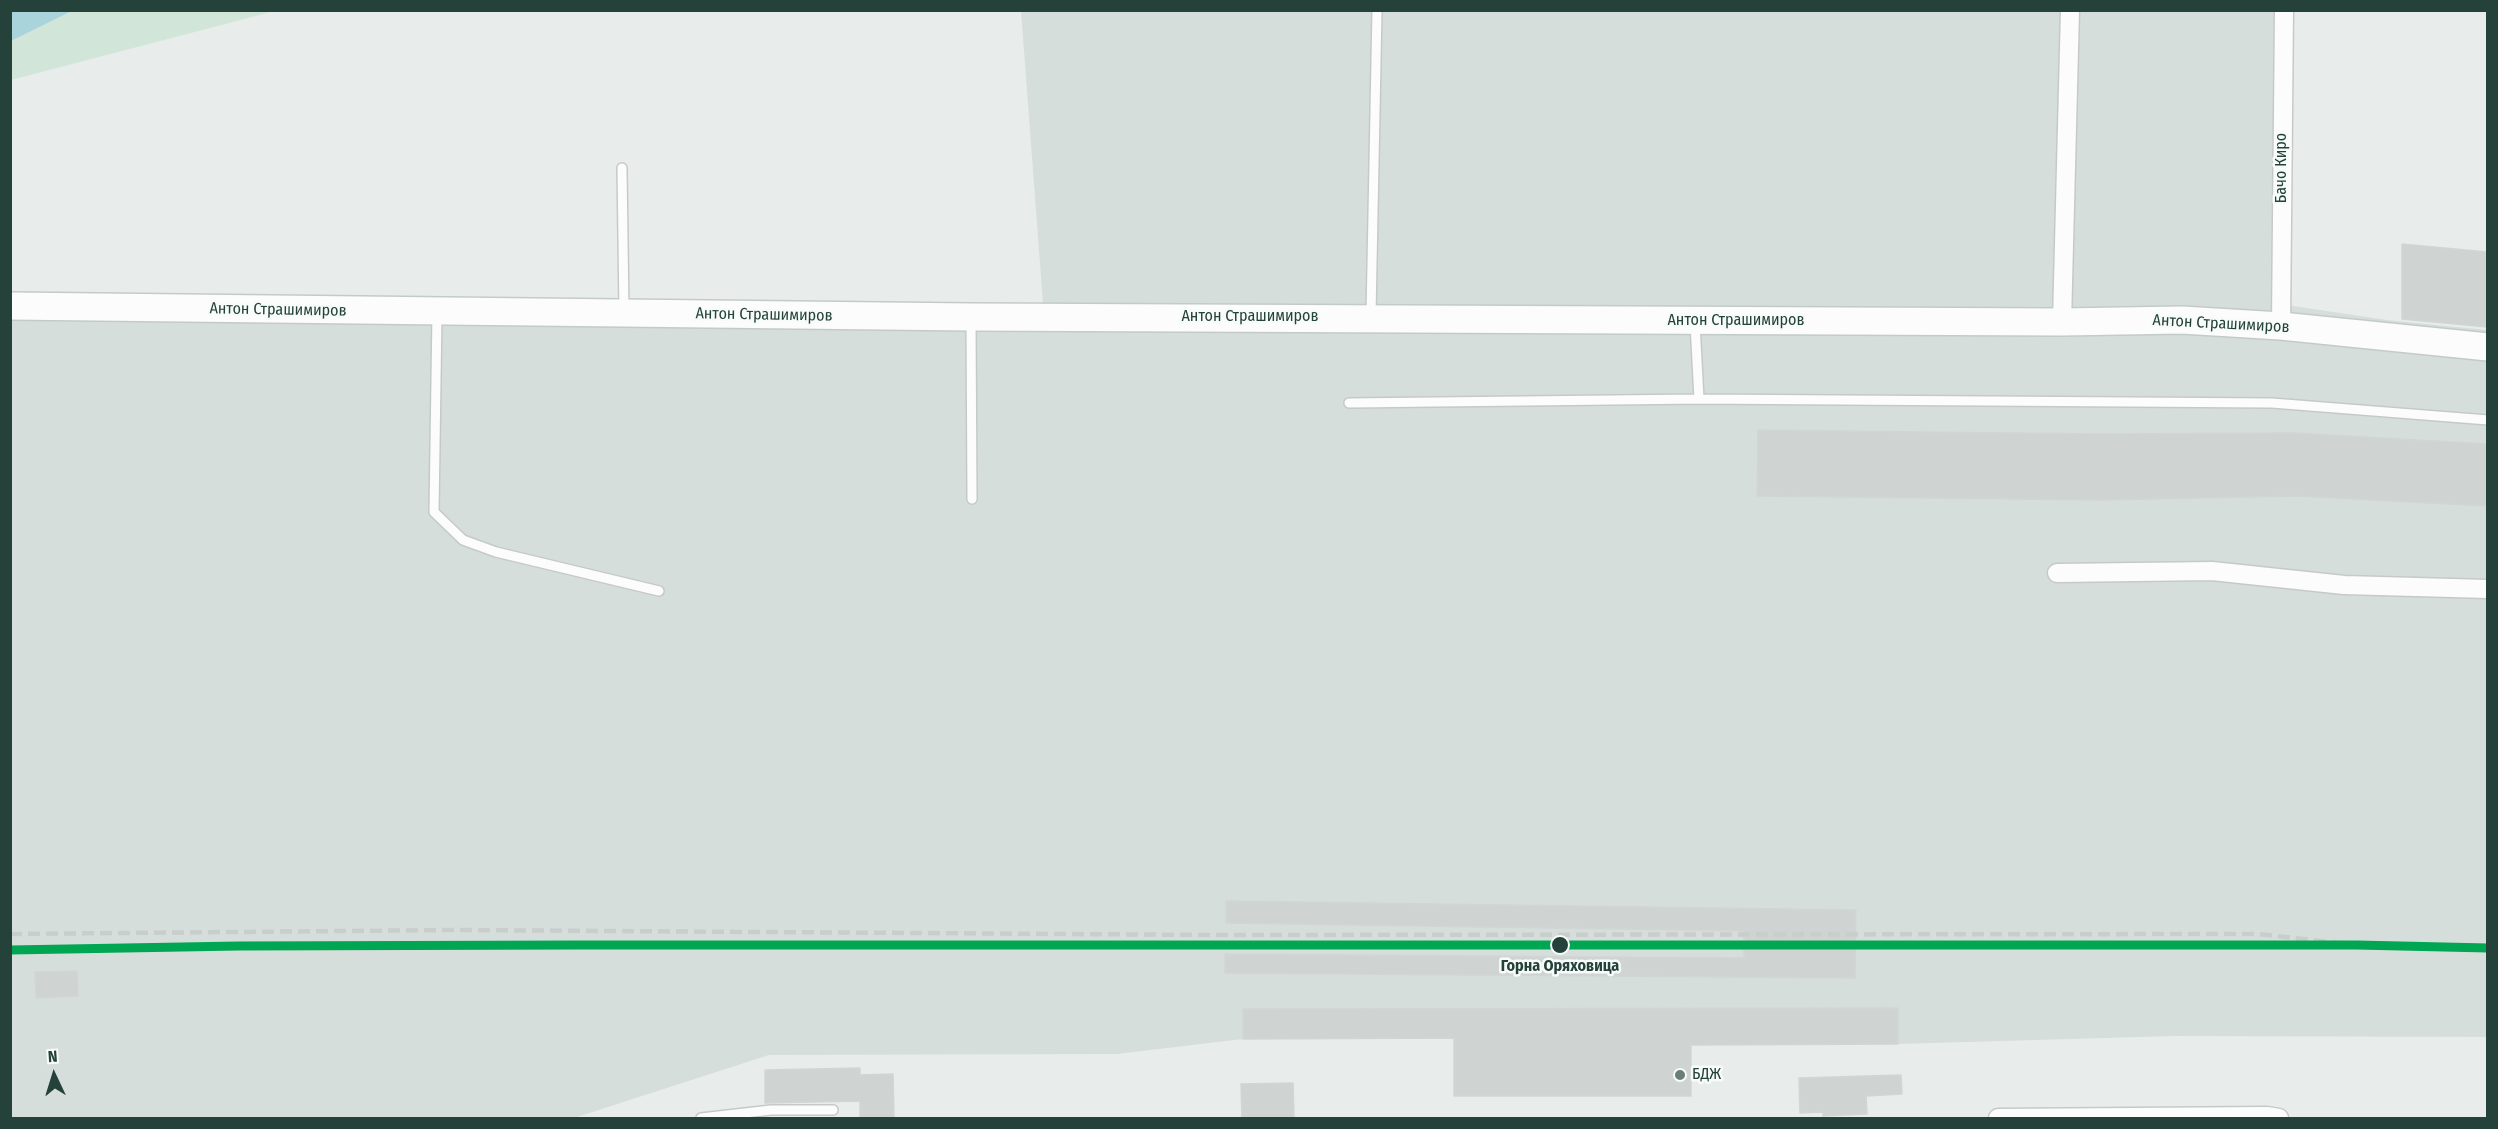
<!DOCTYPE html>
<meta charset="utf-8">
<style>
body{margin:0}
#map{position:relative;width:2498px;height:1129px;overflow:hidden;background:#e8edeb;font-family:"Fira Sans Condensed",sans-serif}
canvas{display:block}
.frame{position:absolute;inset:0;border:12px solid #24423a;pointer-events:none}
.north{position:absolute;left:24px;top:1045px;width:60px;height:60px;-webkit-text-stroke:4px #f7fbf9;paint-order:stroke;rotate:356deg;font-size:16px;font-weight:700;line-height:24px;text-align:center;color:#24423a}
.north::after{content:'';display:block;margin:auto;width:21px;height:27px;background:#24423a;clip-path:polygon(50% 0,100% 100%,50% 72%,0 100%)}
</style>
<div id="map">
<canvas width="2498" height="1129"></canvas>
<div class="frame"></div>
<div class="north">N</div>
</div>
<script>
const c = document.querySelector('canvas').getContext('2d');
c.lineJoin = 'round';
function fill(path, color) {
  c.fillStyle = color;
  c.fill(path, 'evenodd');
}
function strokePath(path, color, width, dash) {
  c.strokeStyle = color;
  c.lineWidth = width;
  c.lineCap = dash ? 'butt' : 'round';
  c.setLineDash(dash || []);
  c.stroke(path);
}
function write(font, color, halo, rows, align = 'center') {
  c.font = font + ' "Fira Sans Condensed",sans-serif';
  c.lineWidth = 5;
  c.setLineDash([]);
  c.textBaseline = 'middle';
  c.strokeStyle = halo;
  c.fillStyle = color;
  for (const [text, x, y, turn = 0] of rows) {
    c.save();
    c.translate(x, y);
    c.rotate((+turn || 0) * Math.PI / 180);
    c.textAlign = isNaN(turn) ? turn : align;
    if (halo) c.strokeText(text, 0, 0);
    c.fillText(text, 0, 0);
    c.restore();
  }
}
fill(new Path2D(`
 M 1021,11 L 2274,11 L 2273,303 L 2387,320 L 2487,330 L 2487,1037 L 2175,1036 L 1898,1044 L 1691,1045 L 1454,1038 L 1243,1039 L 1117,1054 L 769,1055 L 574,1118 L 11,1118 L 10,306 L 1044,317 Z`), '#d6dedb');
fill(new Path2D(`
 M 72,11 L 275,11 L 11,80 L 11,41 Z`), '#d1e6d8');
fill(new Path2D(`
 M 10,11 L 11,10 L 72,11 L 11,41 Z`), '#a9d4db');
const building = new Path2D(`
 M 2402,244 L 2487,252 L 2487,327 L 2402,319 Z
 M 1758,430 L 2101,434 L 2294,433 L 2487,444 L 2487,506 L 2297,496 L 2100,500 L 1757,496 Z
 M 1226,901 L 1856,910 L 1855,978 L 1225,973 L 1225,954 L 1744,958 L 1744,931 L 1226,923 Z
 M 77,971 L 78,996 L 36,998 L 35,972 Z
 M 1898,1008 L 1898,1044 L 1691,1045 L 1691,1096 L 1454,1096 L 1454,1038 L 1243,1039 L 1243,1009 Z
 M 860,1068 L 860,1075 L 893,1074 L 894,1119 L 860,1119 L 860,1101 L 765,1103 L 765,1070 Z
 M 1901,1075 L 1902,1094 L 1866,1096 L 1867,1114 L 1823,1116 L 1823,1112 L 1800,1113 L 1799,1078 Z
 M 1293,1083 L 1294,1119 L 1242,1119 L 1241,1084 Z`);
fill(building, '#cfd4d2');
strokePath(building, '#d1d6d4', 1.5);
const lane = new Path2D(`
 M 622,168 L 624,312
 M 437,314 L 434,512 L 463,540 L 496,552 L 659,591
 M 1371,315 L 1377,10
 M 971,320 L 972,499
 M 1695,323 L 1699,399 L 2272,403 L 2488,420
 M 1349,403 L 1699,399
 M 701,1118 L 771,1110 L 833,1110`);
const street = new Path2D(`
 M 2062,322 L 2070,10
 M 2281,326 L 2284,10
 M 2057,573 L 2212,571 L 2344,585 L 2488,589
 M 1998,1118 L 2267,1116 L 2279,1118`);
const secondary = new Path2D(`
 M 10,306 L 971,317 L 2062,322 L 2182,320 L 2281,326 L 2488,347`);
strokePath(lane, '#c5cac8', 12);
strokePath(street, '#c5cac8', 21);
strokePath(secondary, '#c3cbc8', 30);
strokePath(lane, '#fcfcfc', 9);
strokePath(street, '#fcfcfc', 18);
strokePath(secondary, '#fcfcfc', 27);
strokePath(new Path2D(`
 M 10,934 L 455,930 L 1215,935 L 2258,934 L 2357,945`), '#c9cdcc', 4.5, [12, 6]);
strokePath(new Path2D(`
 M 10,950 L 239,946 L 577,945 L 2357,945 L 2488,948`), '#00a651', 9);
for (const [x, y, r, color] of [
 [1560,945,9,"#24423a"],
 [1680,1075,6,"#697e78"]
]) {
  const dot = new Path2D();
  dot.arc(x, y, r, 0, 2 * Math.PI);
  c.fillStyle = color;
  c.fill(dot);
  strokePath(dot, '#f7fbf9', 2);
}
write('16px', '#24423a', '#f7fbf9', [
 ["Бачо Киро",2282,168,-90],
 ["Антон Страшимиров",278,310,1],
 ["Антон Страшимиров",764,315,1],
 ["Антон Страшимиров",1250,317],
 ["Антон Страшимиров",1736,321],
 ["Антон Страшимиров",2221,324,3]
]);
write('bold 16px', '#24423a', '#f7fbf9', [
 ["Горна Оряховица",1560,967]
]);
write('16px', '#24423a', '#f7fbf9', [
 ["БДЖ",1692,1075]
], 'left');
</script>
